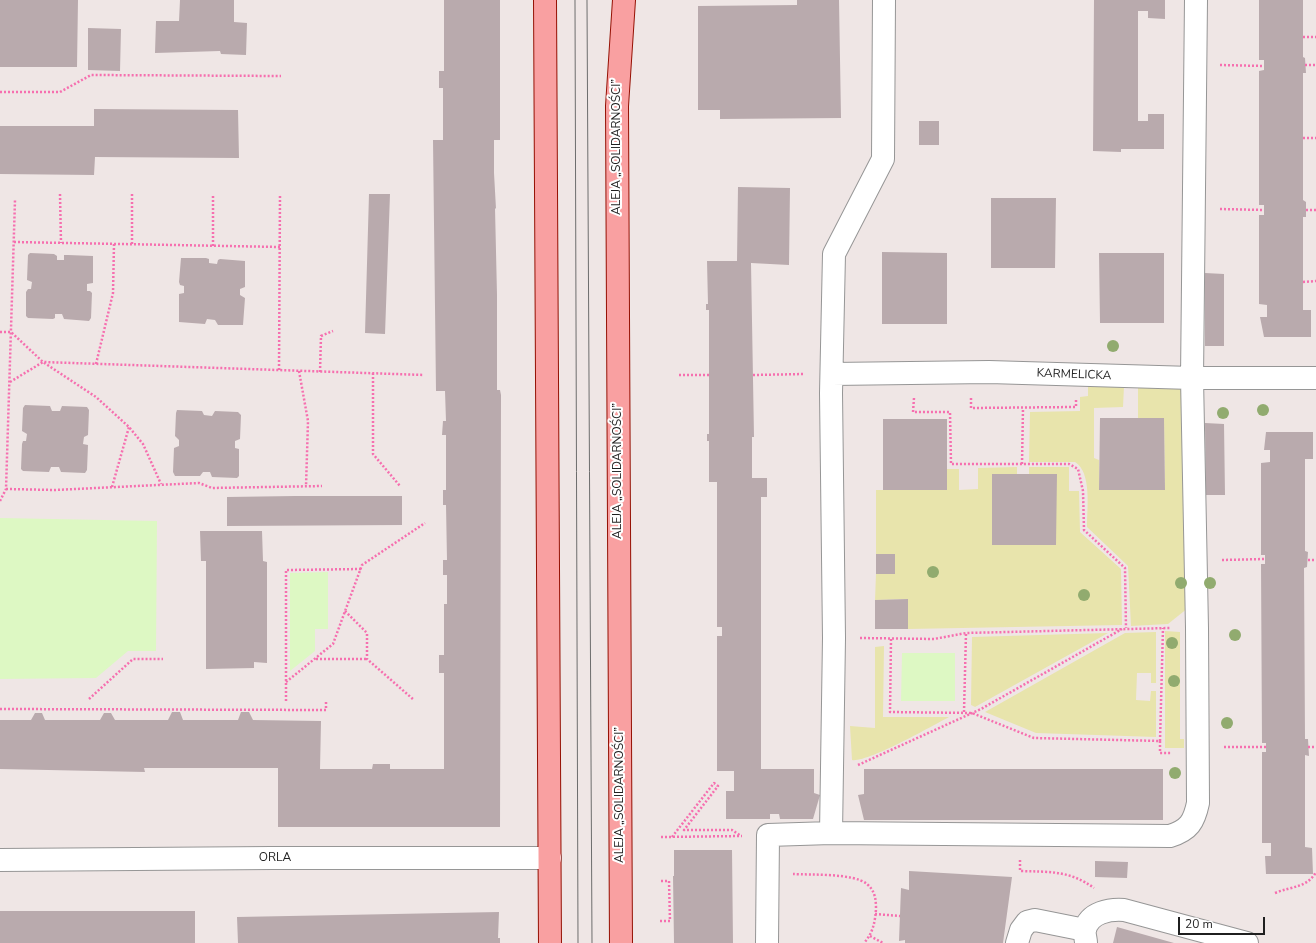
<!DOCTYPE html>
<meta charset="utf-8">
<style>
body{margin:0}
#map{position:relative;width:1316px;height:943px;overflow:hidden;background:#efe6e5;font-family:"Nunito Sans",sans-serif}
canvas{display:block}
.scale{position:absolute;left:1178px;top:917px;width:87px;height:18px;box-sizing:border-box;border:2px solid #1f1f1f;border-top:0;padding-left:5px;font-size:12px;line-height:14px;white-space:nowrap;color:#1f1f1f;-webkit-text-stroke:3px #fff;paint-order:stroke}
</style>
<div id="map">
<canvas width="1316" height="943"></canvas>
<div class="scale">20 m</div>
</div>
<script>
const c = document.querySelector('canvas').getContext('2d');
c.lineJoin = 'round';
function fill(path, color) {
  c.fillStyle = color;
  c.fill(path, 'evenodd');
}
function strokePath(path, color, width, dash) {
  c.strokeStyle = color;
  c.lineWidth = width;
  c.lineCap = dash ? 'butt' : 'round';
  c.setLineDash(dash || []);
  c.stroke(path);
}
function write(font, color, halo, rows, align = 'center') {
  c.font = font + ' "Nunito Sans",sans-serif';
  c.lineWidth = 4;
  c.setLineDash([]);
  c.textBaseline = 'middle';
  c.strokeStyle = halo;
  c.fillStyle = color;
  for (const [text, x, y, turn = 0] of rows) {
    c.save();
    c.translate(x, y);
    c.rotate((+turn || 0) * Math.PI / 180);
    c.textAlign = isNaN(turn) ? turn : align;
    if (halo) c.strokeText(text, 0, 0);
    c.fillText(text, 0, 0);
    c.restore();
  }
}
fill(new Path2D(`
 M 1088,386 L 1124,386 L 1123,407 L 1094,408 L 1094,458 L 1099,460 L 1099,490 L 1165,490 L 1164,418 L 1138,418 L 1138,387 L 1180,388 L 1184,392 L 1188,608 L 1168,624 L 1131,626 L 1128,566 L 1087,527 C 1087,509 1092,472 1075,462 L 1029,462 L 1030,412 L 1080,411 L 1080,397 L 1088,396 Z
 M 1017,467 L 1017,474 L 992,474 L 992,545 L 1056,545 L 1056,491 L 1029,474 L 1029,467 L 1069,467 L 1069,491 L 1079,491 L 1080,532 L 1121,569 L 1122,625 L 908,629 L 908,599 L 875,600 L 876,574 L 895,574 L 895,554 L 876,554 L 876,490 L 947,490 L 947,469 L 959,469 L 959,490 L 978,489 L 978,468 Z
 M 1165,631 L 1180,632 L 1180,739 L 1184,739 L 1184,748 L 1165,748 Z
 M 1156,632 L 1156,683 L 1151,683 L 1151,673 L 1137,673 L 1136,700 L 1150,701 L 1151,691 L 1156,691 L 1156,737 L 1036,733 L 985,712 L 1125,633 Z
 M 1108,633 L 975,707 L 971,705 L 972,637 Z
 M 884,646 L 883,717 L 949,717 C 932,726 867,763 852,760 L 850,726 L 875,728 L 875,647 Z`), '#e8e4ac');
fill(new Path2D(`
 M 0,518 L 157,521 L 156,651 L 128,651 L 96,678 L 0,679 Z
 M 328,572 L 328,629 L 315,629 L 315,651 L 290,671 L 290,573 Z
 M 902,653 L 955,653 L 955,701 L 901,701 Z`), '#ddf8c3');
fill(new Path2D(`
 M 0,0 L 78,0 L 77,67 L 0,67 Z
 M 180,0 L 234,0 L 234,22 L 247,23 L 246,55 L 221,54 L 220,51 L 155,53 L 156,21 L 179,21 Z
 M 444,0 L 500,0 L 500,140 L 494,140 L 494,173 L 496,209 L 495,208 L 497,295 L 497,390 L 500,390 L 501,395 L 500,827 L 278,827 L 278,768 L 144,768 L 145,772 L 0,769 L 0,720 L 31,720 L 35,713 L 42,713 L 45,720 L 100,720 L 104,713 L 111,713 L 115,720 L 168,720 L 172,712 L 180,712 L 183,720 L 238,720 L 241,712 L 249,712 L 253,720 L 321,721 L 320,769 L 372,769 L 373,764 L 390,764 L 390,769 L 444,769 L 444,673 L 439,673 L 439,655 L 444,655 L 444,604 L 447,604 L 447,575 L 443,575 L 443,560 L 447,560 L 446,505 L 443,505 L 443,490 L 446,490 L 446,435 L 442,435 L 443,421 L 446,421 L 445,391 L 436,391 L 433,140 L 443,140 L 443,88 L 439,88 L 439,71 L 444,71 Z
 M 797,0 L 839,0 L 841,118 L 720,119 L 720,110 L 698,110 L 698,6 L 797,5 Z
 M 1094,0 L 1165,0 L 1165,19 L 1148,18 L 1148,11 L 1138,11 L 1138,121 L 1148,121 L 1148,114 L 1164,114 L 1164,149 L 1121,149 L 1121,152 L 1093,151 Z
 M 1259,0 L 1303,0 L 1303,57 L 1305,58 L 1306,73 L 1303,73 L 1303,200 L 1306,202 L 1306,217 L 1303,217 L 1303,310 L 1311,310 L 1311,337 L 1264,337 L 1260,317 L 1267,317 L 1267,305 L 1259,304 L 1259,215 L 1264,215 L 1264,205 L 1259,205 L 1259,71 L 1264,70 L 1264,60 L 1259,60 Z
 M 88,28 L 121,29 L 120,71 L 88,70 Z
 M 94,109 L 238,110 L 239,158 L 95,157 L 94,175 L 0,174 L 0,126 L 94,126 Z
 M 919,121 L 939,121 L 939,145 L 919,145 Z
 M 738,187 L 790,188 L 789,265 L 751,263 L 754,437 L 752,437 L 752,478 L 767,478 L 767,497 L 761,497 L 761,769 L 814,769 L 814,793 L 820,795 L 813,819 L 780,819 L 779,814 L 770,814 L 770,819 L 726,819 L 726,791 L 734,791 L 734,771 L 717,771 L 717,636 L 722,636 L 722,627 L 717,627 L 717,482 L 709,482 L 709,441 L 707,441 L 707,434 L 709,434 L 709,310 L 706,310 L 706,304 L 708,304 L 707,261 L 737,261 Z
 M 369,194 L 390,194 L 385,334 L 365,333 Z
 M 991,198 L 1056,198 L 1055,268 L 991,268 Z
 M 882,252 L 947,253 L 947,324 L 882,324 Z
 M 30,253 L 54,254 L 57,256 L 57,260 L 64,260 L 64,255 L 68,255 L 93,256 L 93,283 L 87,284 L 87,291 L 90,291 L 92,293 L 91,318 L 89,321 L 64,319 L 62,314 L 55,314 L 55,318 L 53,319 L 28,318 L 26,316 L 26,292 L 28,289 L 31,289 L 32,282 L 27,280 L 28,255 Z
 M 1099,253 L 1164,253 L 1164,323 L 1100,323 Z
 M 181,258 L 206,258 L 209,259 L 209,263 L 217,264 L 218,260 L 220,259 L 245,261 L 245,287 L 240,289 L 240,295 L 245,298 L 243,325 L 218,325 L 215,320 L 207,319 L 205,324 L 179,322 L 179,294 L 184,293 L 184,286 L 180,285 L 179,282 Z
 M 1205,273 L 1224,274 L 1224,346 L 1205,346 Z
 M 25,405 L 50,406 L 52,411 L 60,411 L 62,406 L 87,407 L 89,410 L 88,435 L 84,437 L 83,444 L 88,445 L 87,470 L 85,473 L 61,472 L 59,467 L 51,467 L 49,472 L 23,471 L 21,469 L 22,444 L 23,441 L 26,441 L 27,434 L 22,431 L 23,408 Z
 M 177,410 L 202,411 L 204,415 L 212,416 L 215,411 L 238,412 L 241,415 L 240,439 L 235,441 L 235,448 L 239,449 L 239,476 L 237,478 L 212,477 L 210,472 L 203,472 L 200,476 L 175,476 L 173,472 L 174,448 L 179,446 L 179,440 L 175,436 L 176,413 Z
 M 1100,418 L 1164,418 L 1165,490 L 1099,490 Z
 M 883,419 L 947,419 L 947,490 L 883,490 Z
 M 1205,423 L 1224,424 L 1225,495 L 1206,495 Z
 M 1266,432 L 1313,432 L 1313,459 L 1305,459 L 1305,551 L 1308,552 L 1307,567 L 1304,568 L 1305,739 L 1308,739 L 1309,756 L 1305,755 L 1305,847 L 1312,848 L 1313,874 L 1266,874 L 1265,856 L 1271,856 L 1271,843 L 1262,843 L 1262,752 L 1266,752 L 1266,743 L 1262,743 L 1261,564 L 1265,564 L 1265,555 L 1261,555 L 1261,463 L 1270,462 L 1270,450 L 1264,450 Z
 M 992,474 L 1057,474 L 1056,545 L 992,545 Z
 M 295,496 L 402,496 L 402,525 L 227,526 L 227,497 Z
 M 200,531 L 262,531 L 263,561 L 267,562 L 267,663 L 254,662 L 254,668 L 206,669 L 206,561 L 201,561 Z
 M 876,554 L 895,554 L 895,574 L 876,574 Z
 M 908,599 L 908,629 L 875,629 L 875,600 Z
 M 864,769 L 1163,769 L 1163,820 L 864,820 L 858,795 L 864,794 Z
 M 674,850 L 732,850 L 733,943 L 674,943 L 673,876 L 674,876 Z
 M 1095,861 L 1128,862 L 1127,878 L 1095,877 Z
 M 909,871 L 1012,877 L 1003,943 L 905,943 L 905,940 L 899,941 L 901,888 L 909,890 Z
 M 0,911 L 195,911 L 195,943 L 0,943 Z
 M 499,912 L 498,938 L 500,938 L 500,943 L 238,943 L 237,917 Z
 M 1117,927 L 1174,943 L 1113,943 Z`), '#b9aaad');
const minor = new Path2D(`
 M 832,374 L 989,372 L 1192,378 L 1316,378
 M 831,833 L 834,638 L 831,393 L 834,254 L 883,159 L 884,0
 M 0,860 L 272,858 L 550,858
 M 767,943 L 768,835 L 831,833 L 1170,836 C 1189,830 1194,822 1198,803 L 1197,628 L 1192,378 L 1196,0
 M 1017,943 L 1021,930 L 1027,922 L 1035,920 L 1085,930
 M 1086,943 C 1086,939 1084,934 1085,930 C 1089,912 1110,909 1124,910 L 1247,943`);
const major = new Path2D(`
 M 545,0 L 550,943
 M 621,943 L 617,106 L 624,0`);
strokePath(minor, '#969696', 24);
strokePath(major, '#951104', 24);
strokePath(new Path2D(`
 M 1303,37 L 1316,37
 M 1220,65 L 1264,66
 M 1305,65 L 1316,65
 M 0,92 L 60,92 L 91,75 L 281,76
 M 1303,138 L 1316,138
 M 60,194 L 61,243
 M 1220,209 L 1264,210
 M 1306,210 L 1316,210
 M 14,242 L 280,247
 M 132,244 L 132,194
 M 213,246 L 213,194
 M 1303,282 L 1316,281
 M 0,332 L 11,332 L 43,362 L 96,397 L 129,427 L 143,444 L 161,484
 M 96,364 L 113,293 L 114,244
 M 279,370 L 280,194
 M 299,371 L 308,421 L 306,486
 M 320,372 L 321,336 L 333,331
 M 373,373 L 373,454 L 400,486
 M 679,375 L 709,375
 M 753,375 L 805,374
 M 10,382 L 43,362 L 424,375
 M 914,398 L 913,412 L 950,412 L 951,464 L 1069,464 L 1078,469 L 1083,491 L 1084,530 L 1125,568 L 1126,628
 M 971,398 L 971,408 L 1076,407 L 1076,400
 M 1022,464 L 1023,408
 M 112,487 L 129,427
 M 6,489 L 55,490 L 199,483 L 212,488 L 322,486
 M 0,501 L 6,489 L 15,200
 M 1222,560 L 1265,559
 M 1308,560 L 1314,560
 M 345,611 L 367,633 L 367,659 L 414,700
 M 860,638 L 934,639 L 966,633 L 1170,628
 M 891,639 L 890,712 L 972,713 L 1034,738 L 1160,741 L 1160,753 L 1172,753
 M 316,659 L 367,659
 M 286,682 L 333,644 L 362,565 L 425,523
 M 89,699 L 133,659 L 163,659
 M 286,701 L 286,570 L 362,569
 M 0,709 L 326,710 L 326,702
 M 964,712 L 966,633
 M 1160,741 L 1163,628
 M 1224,747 L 1266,747
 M 1308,747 L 1315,747
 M 858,765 L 981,709 L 1122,629
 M 661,837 L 742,836
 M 672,837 L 714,783 L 718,786 L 684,830 L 732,830 L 741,836
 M 1020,860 L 1020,871 C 1049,872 1069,870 1094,888
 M 793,874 C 810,875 854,873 867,884 C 875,891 876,899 876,909 C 875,922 873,933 864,943
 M 1275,893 C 1292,886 1307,888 1316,872
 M 875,914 L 900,916
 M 660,921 L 670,921 L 669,881 L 661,881
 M 870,936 L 883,943`), '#f66faf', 2.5, [2, 2]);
strokePath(minor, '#fff', 22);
strokePath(major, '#f9a0a1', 22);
strokePath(new Path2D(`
 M 575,0 L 578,943
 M 587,0 L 592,943`), '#6d6d6d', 1);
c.fillStyle = '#91ab6f';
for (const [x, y] of [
 [1113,346],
 [1263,410],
 [1223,413],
 [933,572],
 [1181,583],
 [1210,583],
 [1084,595],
 [1235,635],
 [1172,643],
 [1174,681],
 [1227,723],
 [1175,773]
]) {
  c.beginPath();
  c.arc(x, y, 6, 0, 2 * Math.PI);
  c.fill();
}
write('12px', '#1f1f1f', '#fff', [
 ["ALEJA „SOLIDARNOŚCI”",617,147,-90],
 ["KARMELICKA",1074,375,2],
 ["ALEJA „SOLIDARNOŚCI”",618,471,-90],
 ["ALEJA „SOLIDARNOŚCI”",620,795,-90],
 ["ORLA",275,858]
]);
</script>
